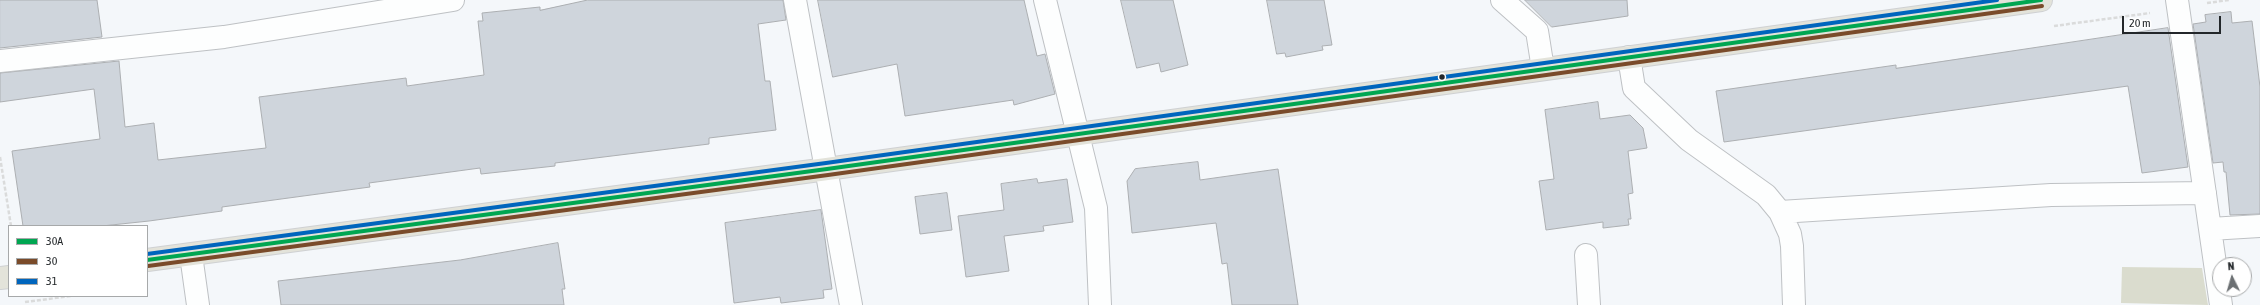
<!DOCTYPE html>
<style>
body{margin:0}
#map{position:relative;width:2260px;height:305px;overflow:hidden;background:#f4f7fa;font-family:"Asap Condensed",sans-serif}
canvas{display:block}
.legend{position:absolute;left:8px;top:225px;width:140px;height:72px;box-sizing:border-box;background:#fff;border:1px solid #a7a9aa;margin:0;padding:5px 7px;list-style:none;font-size:12px;color:#23272a}
.legend li{display:flex;align-items:center;gap:8px;height:20px}
.legend b{width:20px;border:1px solid #a7a9aa}
.north{position:absolute;left:2212px;top:257px;width:40px;height:40px;box-sizing:border-box;background:#fff;border:1px solid #a7a9aa;border-radius:50%;rotate:355deg;font-size:11px;font-weight:700;line-height:16px;text-align:center;color:#23272a}
.north::after{content:'';display:block;margin:auto;width:14px;height:18px;background:#6c7073;clip-path:polygon(50% 0,100% 100%,50% 72%,0 100%)}
.scale{position:absolute;left:2122px;top:16px;width:99px;height:18px;box-sizing:border-box;border:2px solid #23272a;border-top:0;padding-left:5px;font-size:12px;line-height:14px;white-space:nowrap;color:#23272a;-webkit-text-stroke:3px #fff;paint-order:stroke}
</style>
<div id="map">
<canvas width="2260" height="305"></canvas>
<ul class="legend">
<li><b style="height:5px;background:#00a651"></b>30A</li>
<li><b style="height:5px;background:#7a4b2a"></b>30</li>
<li><b style="height:5px;background:#0065bd"></b>31</li>
</ul>
<div class="north">N</div>
<div class="scale">20 m</div>
</div>
<script>
const c = document.querySelector('canvas').getContext('2d');
c.lineJoin = 'round';
function fill(path, color) {
  c.fillStyle = color;
  c.fill(path, 'evenodd');
}
function strokePath(path, color, width, dash) {
  c.strokeStyle = color;
  c.lineWidth = width;
  c.lineCap = dash ? 'butt' : 'round';
  c.setLineDash(dash || []);
  c.stroke(path);
}
fill(new Path2D(`
 M 2122,267 L 2202,268 L 2208,305 L 2121,303 Z`), '#dadcce');
const building = new Path2D(`
 M 0,0 L 97,0 L 102,37 L 0,48 Z
 M 588,0 L 783,0 L 786,20 L 758,24 L 765,81 L 770,81 L 776,130 L 709,138 L 709,144 L 555,163 L 555,166 L 481,174 L 480,168 L 369,183 L 370,187 L 222,207 L 222,211 L 149,221 L 102,226 L 23,226 L 12,151 L 100,139 L 94,89 L 0,102 L 0,73 L 119,61 L 125,127 L 154,123 L 158,160 L 266,148 L 259,97 L 406,78 L 407,86 L 484,75 L 478,21 L 483,21 L 482,13 L 540,7 L 540,10 Z
 M 818,0 L 1024,0 L 1037,56 L 1045,54 L 1055,94 L 1014,105 L 1013,100 L 905,116 L 897,64 L 833,77 Z
 M 1121,0 L 1173,0 L 1188,65 L 1161,72 L 1159,63 L 1137,68 Z
 M 1267,0 L 1324,0 L 1332,45 L 1322,46 L 1323,50 L 1286,57 L 1285,53 L 1277,54 Z
 M 1525,0 L 1627,0 L 1628,16 L 1552,27 Z
 M 2231,12 L 2232,23 L 2252,21 L 2260,87 L 2260,214 L 2230,215 L 2226,172 L 2224,172 L 2223,162 L 2213,163 L 2193,24 L 2206,22 L 2205,15 Z
 M 2168,28 L 2188,167 L 2142,173 L 2128,86 L 1724,142 L 1716,91 L 1896,65 L 1896,68 Z
 M 1598,102 L 1600,119 L 1630,115 L 1643,128 L 1647,148 L 1628,151 L 1633,193 L 1628,194 L 1631,219 L 1628,219 L 1629,225 L 1603,228 L 1603,222 L 1546,230 L 1539,181 L 1554,179 L 1545,110 Z
 M 1198,162 L 1200,180 L 1278,169 L 1298,305 L 1232,305 L 1227,263 L 1222,264 L 1216,223 L 1132,233 L 1127,181 L 1135,169 Z
 M 1037,179 L 1038,183 L 1067,179 L 1073,222 L 1043,226 L 1044,231 L 1004,236 L 1009,271 L 966,277 L 958,216 L 1004,210 L 1001,184 Z
 M 947,193 L 952,230 L 920,234 L 915,197 Z
 M 821,210 L 832,289 L 823,290 L 824,298 L 781,303 L 780,297 L 734,303 L 725,223 Z
 M 558,243 L 565,289 L 562,289 L 564,305 L 281,305 L 278,281 L 460,260 Z`);
fill(building, '#cfd5dc');
strokePath(building, '#acafb2', 1);
const minor = new Path2D(`
 M 795,0 L 851,305
 M 1045,0 L 1096,208 L 1100,305
 M 1502,0 L 1537,31 L 1543,69
 M 2177,0 L 2221,305
 M 1629,57 L 1634,88 L 1689,140 L 1766,195 L 1780,212 L 1790,234 L 1792,246 L 1794,305
 M 0,61 L 224,37 L 453,0
 M 1780,212 L 2051,195 L 2205,193
 M 2210,229 L 2260,226
 M 191,255 L 198,305
 M 1586,255 L 1589,305`);
const major = new Path2D(`
 M 147,260 L 827,169 L 2041,0
 M 0,278 L 9,277`);
strokePath(minor, '#bec1c4', 24);
strokePath(major, '#cfd1d3', 24);
strokePath(new Path2D(`
 M 2207,3 L 2229,0
 M 2054,26 L 2150,13
 M 0,157 L 11,226
 M 25,302 L 71,296`), '#dadbdb', 2.5, [4, 2]);
strokePath(minor, '#fdfefe', 22);
strokePath(major, '#e3e3da', 22);
strokePath(new Path2D(`
 M 147,260 L 827,169 L 2041,0`), '#00a651', 4);
strokePath(new Path2D(`
 M 148,266 L 828,175 L 2042,6`), '#7a4b2a', 4);
strokePath(new Path2D(`
 M 147,254 L 826,163 L 1997,0`), '#0065bd', 4);
for (const [x, y, r, color] of [
 [1442,77,3.5,"#23272a"]
]) {
  const dot = new Path2D();
  dot.arc(x, y, r, 0, 2 * Math.PI);
  c.fillStyle = color;
  c.fill(dot);
  strokePath(dot, '#fff', 1.5);
}
</script>
